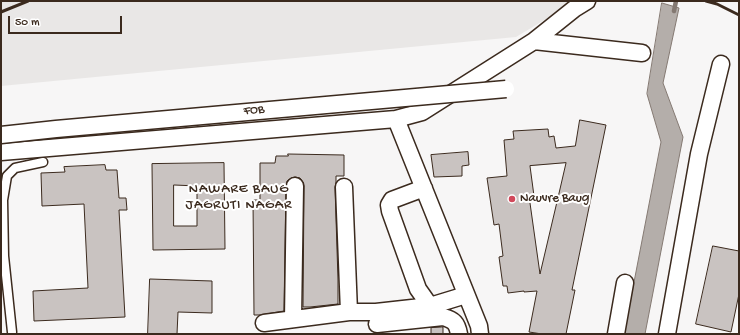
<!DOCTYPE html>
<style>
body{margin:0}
#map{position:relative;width:740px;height:335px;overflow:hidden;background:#f7f6f6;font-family:"Gochi Hand",sans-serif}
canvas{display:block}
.frame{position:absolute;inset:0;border:2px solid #3b2a1e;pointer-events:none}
.scale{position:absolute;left:8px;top:16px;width:114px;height:18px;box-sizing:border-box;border:2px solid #3b2a1e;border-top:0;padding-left:5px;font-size:12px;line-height:14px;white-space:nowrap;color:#3b2a1e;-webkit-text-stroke:3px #fff;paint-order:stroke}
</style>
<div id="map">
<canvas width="740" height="335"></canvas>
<div class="frame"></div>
<div class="scale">50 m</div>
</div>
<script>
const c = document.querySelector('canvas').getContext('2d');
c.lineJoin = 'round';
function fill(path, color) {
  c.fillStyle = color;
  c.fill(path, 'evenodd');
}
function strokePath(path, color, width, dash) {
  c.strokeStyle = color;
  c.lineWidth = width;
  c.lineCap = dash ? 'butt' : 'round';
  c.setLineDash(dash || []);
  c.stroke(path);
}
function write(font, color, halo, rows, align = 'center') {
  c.font = font + ' "Gochi Hand",sans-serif';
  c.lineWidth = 4;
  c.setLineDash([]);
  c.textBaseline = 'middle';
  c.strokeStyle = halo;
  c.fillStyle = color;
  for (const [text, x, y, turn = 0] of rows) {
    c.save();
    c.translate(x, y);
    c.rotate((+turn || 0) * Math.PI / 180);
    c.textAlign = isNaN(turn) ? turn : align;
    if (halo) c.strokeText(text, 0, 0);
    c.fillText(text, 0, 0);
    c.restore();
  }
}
fill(new Path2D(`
 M 1,1 L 576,1 L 516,37 L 1,86 Z`), '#e9e7e6');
const water = new Path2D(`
 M 662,3 L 679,8 L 663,83 L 683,137 L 645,334 L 624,334 L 661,142 L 647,94 Z`);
fill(water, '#b4aeaa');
strokePath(water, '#847972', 1);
strokePath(new Path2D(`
 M 674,11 L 676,1`), '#847972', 4.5);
const building = new Path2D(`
 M 580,120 L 606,125 L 572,290 L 575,290 L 566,334 L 542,334 L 529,332 L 537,291 L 524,292 L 524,291 L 508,293 L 507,286 L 503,286 L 499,257 L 503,256 L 499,224 L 494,225 L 487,178 L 507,176 L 504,140 L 514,139 L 513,131 L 548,129 L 549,137 L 554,136 L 556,148 L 575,146 ZM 566,163 L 560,189 L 540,274 L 529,196 L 534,196 L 530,166 Z
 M 468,152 L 469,165 L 462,166 L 462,176 L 434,177 L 431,155 Z
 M 288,154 L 344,155 L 344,176 L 336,176 L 336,182 L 335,187 L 338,280 L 338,304 L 310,307 L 303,307 L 304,186 L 303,182 L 300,178 L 295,177 L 291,178 L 287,181 L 286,186 L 284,311 L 260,315 L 254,315 L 253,200 L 260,200 L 260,163 L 275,163 L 276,156 L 288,156 Z
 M 224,163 L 225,249 L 153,250 L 152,164 ZM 174,185 L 197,186 L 197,226 L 174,226 Z
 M 105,165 L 106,170 L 117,170 L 119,198 L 126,198 L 127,210 L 119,210 L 125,317 L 34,321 L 33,291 L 88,288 L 84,204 L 42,206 L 41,173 L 65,172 L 64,167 Z
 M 713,246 L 739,251 L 739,294 L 731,332 L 696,324 Z
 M 150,279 L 212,281 L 212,313 L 178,312 L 177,334 L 148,334 Z
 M 442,327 L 443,327 L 443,334 L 431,334 L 431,328 Z`);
fill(building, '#c9c3c1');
strokePath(building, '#3b2a1e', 1);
const lane = new Path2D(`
 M 12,332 L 4,256 L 3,200 L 7,176 L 15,168 L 43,162`);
const street = new Path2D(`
 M 534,41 L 642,53
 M 396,119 L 479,326 L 480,334
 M 1,152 L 396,119 L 422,112 L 534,41 L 574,9 L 587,1
 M 344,187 L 349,312
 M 424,188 L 392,200 L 389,205 L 390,211 L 418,289 L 430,306
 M 293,319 L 295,186
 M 264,323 L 349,312 L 376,312 L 430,306 L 466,295
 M 377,324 L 443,317 C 454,320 457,323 459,334
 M 616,334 L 625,283
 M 667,334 L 699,154 L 721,64`);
strokePath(lane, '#3b2a1e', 11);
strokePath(street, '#3b2a1e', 19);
strokePath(lane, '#fff', 8);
strokePath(street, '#fff', 16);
strokePath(new Path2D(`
 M 706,1 L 717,4 L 739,15
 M 1,12 L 28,1`), '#3b2a1e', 3);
const streetBridge = new Path2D(`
 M 1,135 L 56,129 L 506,89`);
strokePath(streetBridge, '#3b2a1e', 19, []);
strokePath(streetBridge, '#fff', 16);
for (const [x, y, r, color] of [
 [512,199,4,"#d1495b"]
]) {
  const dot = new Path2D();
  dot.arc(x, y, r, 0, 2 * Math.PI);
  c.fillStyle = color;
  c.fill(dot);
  strokePath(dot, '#fff', 1.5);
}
write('13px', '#3b2a1e', '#fff', [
 ["FOB",254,111,-5]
]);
write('13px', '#3b2a1e', '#fff', [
 ["Nauvre Baug",520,199]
], 'left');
c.letterSpacing = '1px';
write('14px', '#3b2a1e', '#fff', [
 ["NAWARE BAUG",239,190],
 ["JAGRUTI NAGAR",239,206]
]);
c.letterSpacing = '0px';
</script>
